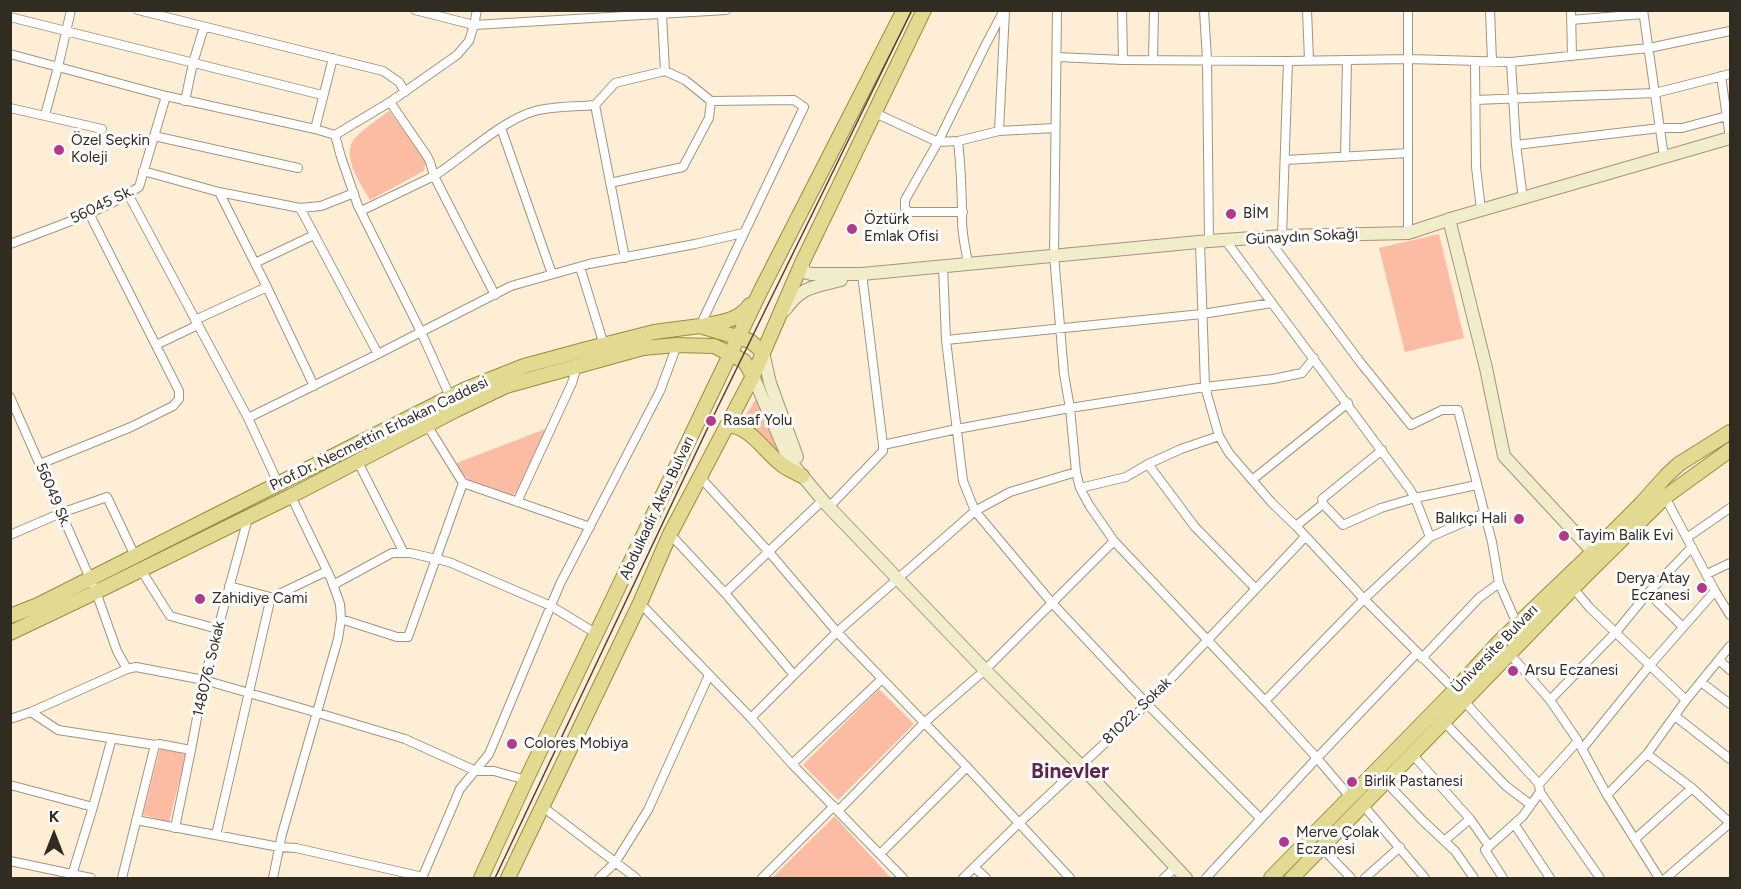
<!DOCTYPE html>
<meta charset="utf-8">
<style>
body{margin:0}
#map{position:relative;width:1741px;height:889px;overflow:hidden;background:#fdeed5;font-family:Figtree,sans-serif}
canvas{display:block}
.frame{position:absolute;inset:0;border:12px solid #312c22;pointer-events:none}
.north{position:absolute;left:24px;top:805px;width:60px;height:60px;-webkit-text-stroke:4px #fdfdfd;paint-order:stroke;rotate:0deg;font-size:16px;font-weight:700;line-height:24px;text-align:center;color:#312c22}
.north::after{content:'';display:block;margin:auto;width:21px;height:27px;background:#312c22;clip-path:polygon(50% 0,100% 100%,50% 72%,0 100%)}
</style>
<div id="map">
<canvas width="1741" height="889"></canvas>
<div class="frame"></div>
<div class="north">K</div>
</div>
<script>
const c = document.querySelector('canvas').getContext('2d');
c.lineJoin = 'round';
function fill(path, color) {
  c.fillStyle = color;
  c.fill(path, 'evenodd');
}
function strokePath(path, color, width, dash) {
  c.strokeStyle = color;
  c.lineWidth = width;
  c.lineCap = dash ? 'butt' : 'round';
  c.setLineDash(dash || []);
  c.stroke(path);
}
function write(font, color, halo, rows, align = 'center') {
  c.font = font + ' Figtree,sans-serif';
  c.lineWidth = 6;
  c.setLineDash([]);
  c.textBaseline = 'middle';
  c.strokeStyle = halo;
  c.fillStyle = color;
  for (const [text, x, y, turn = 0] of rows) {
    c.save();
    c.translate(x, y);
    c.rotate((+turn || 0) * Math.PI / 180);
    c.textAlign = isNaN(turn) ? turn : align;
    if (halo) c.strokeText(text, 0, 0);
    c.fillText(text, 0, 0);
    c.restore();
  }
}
fill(new Path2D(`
 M 389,111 L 426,159 L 424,171 L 370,200 C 361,184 340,155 355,138 C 364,128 379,119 389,111 Z
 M 1439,234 L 1464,338 L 1405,352 L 1379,248 Z
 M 757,397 L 787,465 L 741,423 Z
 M 548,428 L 518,491 L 511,496 C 490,489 464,486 457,463 Z
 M 879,689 L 914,724 L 838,800 L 803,765 Z
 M 160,748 L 186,754 L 169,822 L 143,815 Z
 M 835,817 L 891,878 L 772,878 L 834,817 Z`), '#fbbca3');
const street = new Path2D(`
 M 138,10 L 383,71 L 399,82 L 405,92
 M 415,10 L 474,25 L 477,10
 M 1057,10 L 1054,255 L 1064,374 L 1070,408 L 1076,472 L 1080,488 L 1089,505 L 1114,541 L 1265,701 L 1317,758 L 1350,797
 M 1122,10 L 1123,60
 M 1204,10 L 1207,59 L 1209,241
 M 1307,10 L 1309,60
 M 1408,10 L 1408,233
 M 1490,10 L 1492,61
 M 1571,10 L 1572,56
 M 1643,10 L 1664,157
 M 662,15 L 665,71
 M 10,17 L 322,95
 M 1571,20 L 1643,14
 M 10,54 L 166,96 L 315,129 L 335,135
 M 1057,57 L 1123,60 L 1288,61 L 1409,59 L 1511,62 L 1649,48 L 1730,31
 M 1153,60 L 1154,10
 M 1475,61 L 1476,167 L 1481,210
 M 1511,62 L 1516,145 L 1523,198
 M 1721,76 L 1730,138
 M 1475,100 L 1655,93 L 1730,74
 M 185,101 L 193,63 L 204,27
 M 595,105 L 625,258
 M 10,108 L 102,129
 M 875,113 L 938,142 L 958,141 C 961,168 962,194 962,221 C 962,235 966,250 968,264
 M 45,115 L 58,67 L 71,10
 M 501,128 L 552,274
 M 315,129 L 333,58
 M 999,131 L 1005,11
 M 154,136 L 298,168
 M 958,141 L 999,131 L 1055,128
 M 1516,145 L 1660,128 L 1682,128 L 1727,116
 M 1345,157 L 1347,60
 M 1285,160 L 1408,153
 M 143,171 L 219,192 L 300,208 L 321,206 L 354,193
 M 610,183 L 683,167 L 709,118 L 711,101
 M 219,192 L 264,281 L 314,386
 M 128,194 L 248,418 L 278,483
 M 300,208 L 378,354
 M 361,211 L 434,176 L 430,162 L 427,156 L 390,102
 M 963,212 L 909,212 L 905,208 L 905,200 L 938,142 L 985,46 L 1004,10
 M 1282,236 L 1288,61
 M 1267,237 L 1360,362 L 1411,425 L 1442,410 L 1458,410 L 1492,542 L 1499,583 L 1517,624
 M 1226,241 L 1409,488 L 1415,498 L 1430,537
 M 1200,242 L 1205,387 L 1219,436 L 1229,453 L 1272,503 L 1296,526 L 1364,599 L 1455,690
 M 10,244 C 52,228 102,212 139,187 L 166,96
 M 255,263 L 314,235
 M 943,266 L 946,340 L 963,481 L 975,511 L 1052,603 L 1147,704 L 1260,818
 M 580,267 L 604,345
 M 862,274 L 883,445 L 957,429 L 1070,408 L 1205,387 L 1273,379 L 1302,373 L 1314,358
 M 495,295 L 434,176 C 464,157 502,120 535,111 C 554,106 576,107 595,105 L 615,83 L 665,71 L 685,80 L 711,101 L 794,100 L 804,107 L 700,326
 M 195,320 L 267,287
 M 946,340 L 1202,314 L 1272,303
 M 156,345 L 198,325
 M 10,397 L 96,592 L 117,651 L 127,669 L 136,667 L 204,680 L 318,713 L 405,739 L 476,771 L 494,771 L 526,780
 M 452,401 L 421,332 L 358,206 L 341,157 L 335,135 L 390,102 L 457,55 L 469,41 L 474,25 L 726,10
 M 248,418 L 378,354 L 511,286 L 589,264 L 695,244 L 743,233
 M 427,425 L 463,483 L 590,527
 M 358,462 L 404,553
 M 40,464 L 131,427 L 173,406 L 179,399 L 179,391 L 89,213
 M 1148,464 L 1195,527 L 1256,589
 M 699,476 L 769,552 L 837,632 L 967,767 L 1070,878
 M 1252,480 L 1348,403
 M 1080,488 L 1126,477 L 1148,464 L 1181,449 L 1219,436
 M 1665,497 L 1715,591 L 1730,615
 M 517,502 L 572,383 L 577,366
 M 1323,504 L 1343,525 L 1381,508 L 1415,498 L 1477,485
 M 829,507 L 883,451 L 883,445
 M 1296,526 L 1323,504 L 1322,499 L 1382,450
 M 670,534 L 725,593 L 794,675
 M 10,535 L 61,513 L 107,497 L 135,556
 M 1688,537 L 1730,508
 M 141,570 L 170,616 L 218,629
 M 1707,574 L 1730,563
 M 333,585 L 392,553 L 410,553 L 449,562 L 551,606 L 597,634
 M 229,586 L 274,598
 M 1573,588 L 1590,608 L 1686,700
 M 725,593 L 823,500
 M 1648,593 L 1683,627
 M 640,603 L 751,718 L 792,764 L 903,878
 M 341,619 L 397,637 L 408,637 L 463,483
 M 1422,658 L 1479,598 L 1499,583
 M 1719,660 L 1730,670
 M 1701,682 L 1730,704
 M 1550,700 L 1616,632 L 1648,593 L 1692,547
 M 1265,701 L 1364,599 L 1430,537 L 1485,513
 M 1464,701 L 1539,784
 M 31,712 L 58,730 L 155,745 L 159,744 L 191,750 L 204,680 L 248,518
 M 1675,716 L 1730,759
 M 751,718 L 837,632 L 975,511 L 1010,492 L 1076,472
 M 10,719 L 31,712 L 127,669
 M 1444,722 L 1506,786 L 1531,805
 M 1581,747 L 1607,795 L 1659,878
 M 1582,749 L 1650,665 L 1715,591
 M 1647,754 L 1692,788 L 1730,823 L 1666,878
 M 1413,755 L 1470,819 L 1489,846
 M 792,764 L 882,679
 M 1386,782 L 1422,820 L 1455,851 L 1474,878
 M 10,785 L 93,807 L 71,878
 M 1540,792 L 1600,878
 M 1607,795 L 1647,754 L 1686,700 L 1730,646
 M 1363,805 L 1425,878
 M 93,807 L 112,738
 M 543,807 L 636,878
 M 838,811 L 924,723 L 985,670 L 1114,541
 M 136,820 L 279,847 L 296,848 L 423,877
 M 1515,825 L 1550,878
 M 175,828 L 191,750
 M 216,835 L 270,601 L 277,595 L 327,571
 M 1635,839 L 1692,788
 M 1444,841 L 1470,819
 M 1322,848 L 1351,878
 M 880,854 L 967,767
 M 10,861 L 91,878
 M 975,868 L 986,878
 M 122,878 L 155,745
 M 273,878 L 282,834 L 338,639 L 341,619 L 340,604 L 331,579 L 291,496
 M 422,878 L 460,789 L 489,754 L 560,584 L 660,391 L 677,345
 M 599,878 L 615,863 L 648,810 L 709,675
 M 762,878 L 834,806
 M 963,878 L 1019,823 L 1147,704 L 1305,537
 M 1164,878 L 1175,868
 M 1206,878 L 1317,758 L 1417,653
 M 1365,878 L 1400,847
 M 1503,878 L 1485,850 L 1523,816 L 1540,792 L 1539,784 L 1578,741 L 1550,700 L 1508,652`);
const secondary = new Path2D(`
 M 1449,219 L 1486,368 L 1504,456 L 1593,552
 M 802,263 L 804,272 L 811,274 L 862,274 L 1209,241 L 1282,236 L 1408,233 L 1457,217 L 1730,138
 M 785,310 C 802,286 814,287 841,280
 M 763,352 L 770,383 L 797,457
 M 753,376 L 789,460 L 826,504 L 985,670 L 1080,765 L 1186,878`);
const primary = new Path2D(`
 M 706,325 C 723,322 739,320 750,305
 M 728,425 C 751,427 764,451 781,464 C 787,469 795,472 802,476
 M 10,616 L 38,605 L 466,389 L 524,366 L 583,350 L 654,332 L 700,326 L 750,341 L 763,352
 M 10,633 L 96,592 L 291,496 L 456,410 L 506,386 L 643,348 L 677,345 L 714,346 L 744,361 L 753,376
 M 481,878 L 526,780 L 760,292 L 904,10
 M 508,878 L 640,603 L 670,534 L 753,376 L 802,263 L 924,10
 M 1271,878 L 1455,690 L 1499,642 L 1593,552 L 1640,505 L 1666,476 L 1679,464 L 1730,432
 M 1292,878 L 1586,575 L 1665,497 L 1730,450`);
strokePath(street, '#a3957d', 10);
strokePath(secondary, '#a3957d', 14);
strokePath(primary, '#998d3c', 16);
strokePath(street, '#fff', 8);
strokePath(secondary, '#f1ecc9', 12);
strokePath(primary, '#e3da92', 14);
strokePath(new Path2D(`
 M 495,878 L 711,421 L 912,10`), '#4a4438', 1.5);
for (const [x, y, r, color] of [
 [59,150,6,"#b3398c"],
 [1231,214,6,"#b3398c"],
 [852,229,6,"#b3398c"],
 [711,421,6,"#b3398c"],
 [1519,519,6,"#b3398c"],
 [1564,536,6,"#b3398c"],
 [1702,588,6,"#b3398c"],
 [200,599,6,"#b3398c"],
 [1513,671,6,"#b3398c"],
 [512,744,6,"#b3398c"],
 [1352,782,6,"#b3398c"],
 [1284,842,6,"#b3398c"]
]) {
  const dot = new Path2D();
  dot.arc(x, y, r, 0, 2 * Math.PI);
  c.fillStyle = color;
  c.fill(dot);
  strokePath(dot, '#fdfdfd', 2);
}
write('15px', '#312c22', '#fdfdfd', [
 ["Özel Seçkin",71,141],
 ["Koleji",71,158],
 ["BİM",1243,214],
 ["Öztürk",864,220],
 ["Emlak Ofisi",864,237],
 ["Rasaf Yolu",723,421],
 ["Balıkçı Hali",1507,519,"right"],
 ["Tayim Balik Evi",1576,536],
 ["Derya Atay",1690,579,"right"],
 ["Eczanesi",1690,596,"right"],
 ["Zahidiye Cami",212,599],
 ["Arsu Eczanesi",1525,671],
 ["Colores Mobiya",524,744],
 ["Birlik Pastanesi",1364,782],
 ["Merve Çolak",1296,833],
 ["Eczanesi",1296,850]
], 'left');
write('15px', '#312c22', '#fdfdfd', [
 ["56045 Sk.",102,205,-26],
 ["Günaydın Sokağı",1302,237,-3],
 ["Prof.Dr. Necmettin Erbakan Caddesi",379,434,-26],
 ["56049 Sk.",53,495,67],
 ["Abdulkadir Aksu Bulvarı",657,508,-65],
 ["Üniversite Bulvarı",1495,649,-46],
 ["148076. Sokak",209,669,-77],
 ["81022. Sokak",1137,711,-44]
]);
write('bold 21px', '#60244c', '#fdfdfd', [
 ["Binevler",1070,772]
]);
</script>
